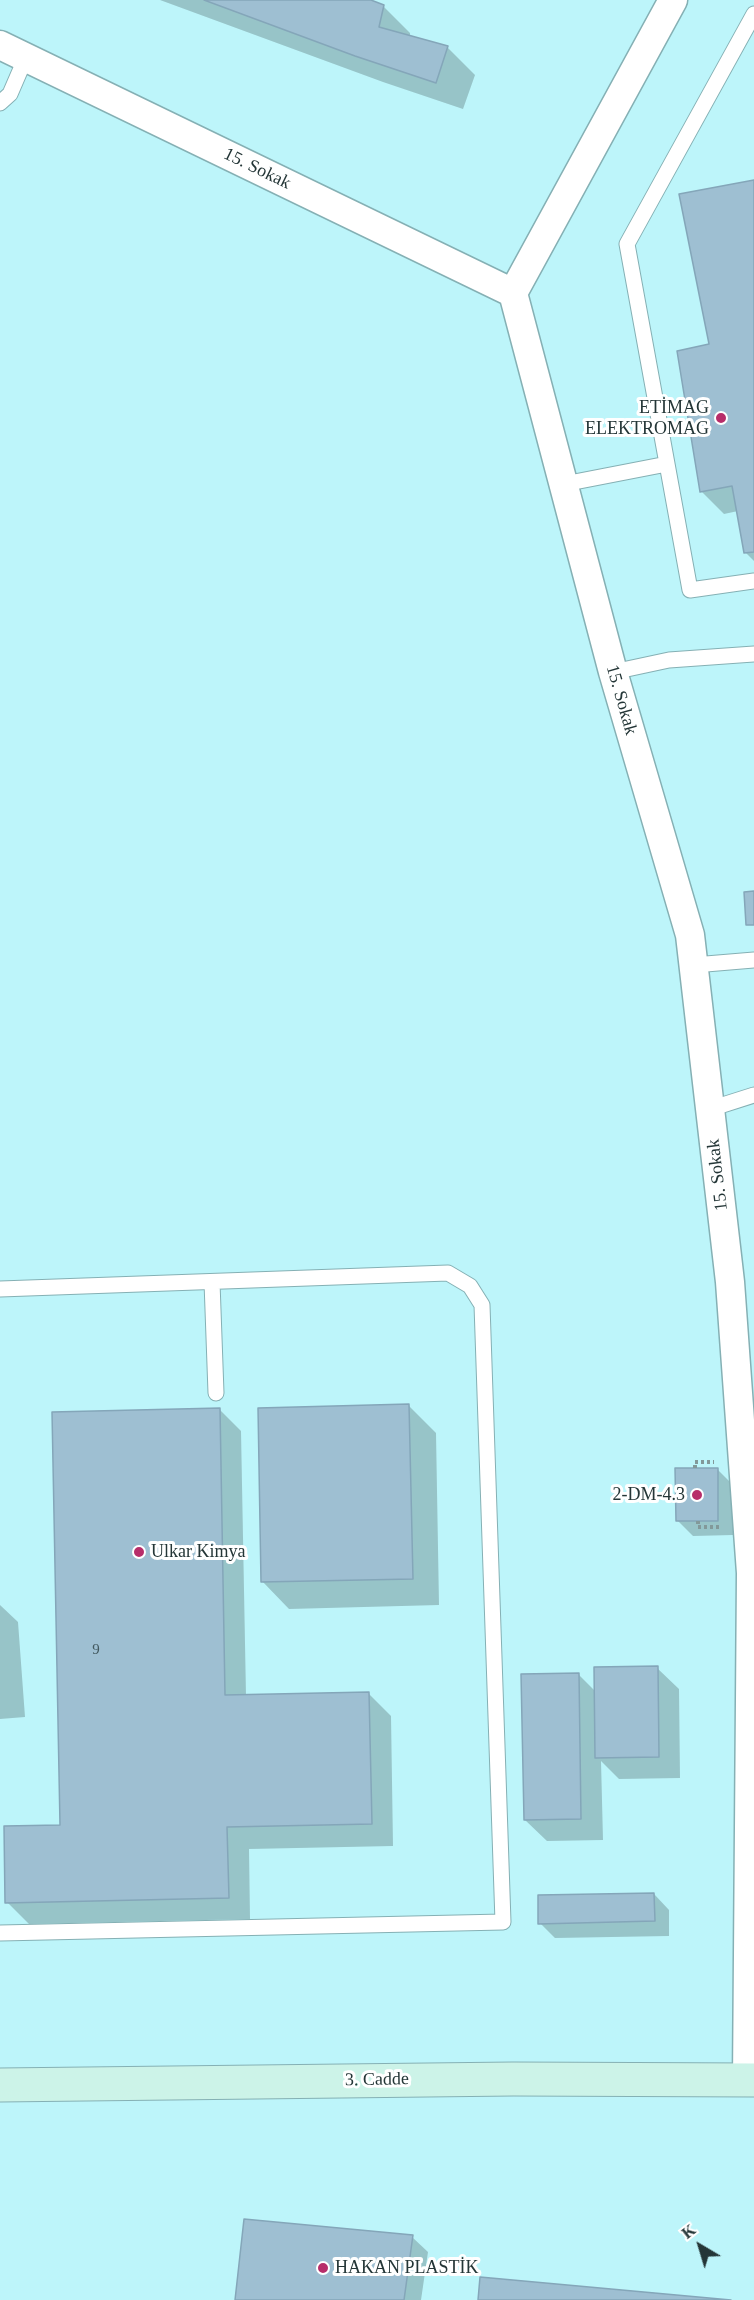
<!DOCTYPE html>
<meta charset="utf-8">
<style>
body{margin:0}
#map{position:relative;width:754px;height:2300px;overflow:hidden;background:#e1fcfe;font-family:"Times New Roman",serif}
canvas{display:block}
.north{position:absolute;left:670px;top:2216px;width:60px;height:60px;-webkit-text-stroke:4px #fff;paint-order:stroke;rotate:322deg;font-size:16px;font-weight:700;line-height:24px;text-align:center;color:#243637}
.north::after{content:'';display:block;margin:auto;width:21px;height:27px;background:#243637;clip-path:polygon(50% 0,100% 100%,50% 72%,0 100%)}
</style>
<div id="map">
<canvas width="754" height="2300"></canvas>
<div class="north">K</div>
</div>
<script>
const c = document.querySelector('canvas').getContext('2d');
c.lineJoin = 'round';
function fill(path, color) {
  c.fillStyle = color;
  c.fill(path, 'evenodd');
}
function strokePath(path, color, width, dash) {
  c.strokeStyle = color;
  c.lineWidth = width;
  c.lineCap = dash ? 'butt' : 'round';
  c.setLineDash(dash || []);
  c.stroke(path);
}
function write(font, color, halo, rows, align = 'center') {
  c.font = font + ' "Times New Roman",serif';
  c.lineWidth = 6;
  c.setLineDash([]);
  c.textBaseline = 'middle';
  c.strokeStyle = halo;
  c.fillStyle = color;
  for (const [text, x, y, turn = 0] of rows) {
    c.save();
    c.translate(x, y);
    c.rotate((+turn || 0) * Math.PI / 180);
    c.textAlign = isNaN(turn) ? turn : align;
    if (halo) c.strokeText(text, 0, 0);
    c.fillText(text, 0, 0);
    c.restore();
  }
}
fill(new Path2D(`
 M 0,0 L 754,0 L 754,2300 L 0,2300 Z`), '#bdf5fa');
fill(new Path2D(`
 M 160,0 L 366,0 L 383,6 L 410,33 L 410,37 L 448,48 L 475,75 L 463,109 L 383,82 Z
 M 754,181 L 754,561 L 746,553 L 738,511 L 724,514 L 702,492 L 711,345 Z
 M 409,1406 L 436,1433 L 439,1605 L 289,1609 L 262,1581 Z
 M 219,1409 L 241,1431 L 246,1696 L 369,1694 L 391,1716 L 393,1846 L 249,1849 L 250,1919 L 29,1924 L 7,1902 L 61,1826 Z
 M 717,1469 L 733,1485 L 733,1535 L 693,1536 L 677,1520 Z
 M 0,1605 L 18,1622 L 25,1717 L 0,1719 Z
 M 657,1668 L 679,1689 L 680,1778 L 619,1779 L 601,1761 L 603,1840 L 547,1841 L 525,1820 L 578,1674 L 596,1692 Z
 M 654,1894 L 669,1910 L 669,1936 L 555,1938 L 540,1923 Z
 M 412,2237 L 428,2252 L 421,2300 L 236,2300 Z`), '#0003');
const building = new Path2D(`
 M 204,0 L 371,0 L 384,5 L 379,27 L 448,46 L 436,83 L 355,56 Z
 M 754,180 L 754,552 L 744,553 L 732,486 L 700,492 L 677,351 L 709,344 L 679,194 Z
 M 754,891 L 754,925 L 746,925 L 744,892 Z
 M 409,1404 L 413,1579 L 261,1582 L 258,1408 Z
 M 220,1408 L 225,1695 L 369,1692 L 372,1824 L 227,1827 L 229,1898 L 5,1903 L 4,1826 L 60,1825 L 52,1412 Z
 M 675,1468 L 718,1468 L 718,1521 L 676,1521 Z
 M 658,1666 L 659,1757 L 595,1758 L 594,1667 Z
 M 579,1673 L 581,1819 L 524,1820 L 521,1674 Z
 M 654,1893 L 655,1921 L 538,1924 L 538,1895 Z
 M 244,2219 L 413,2235 L 404,2300 L 235,2300 Z
 M 480,2277 L 731,2300 L 478,2300 Z`);
fill(building, '#9ebfd2');
strokePath(building, '#84a6b9', 1.5);
const lane = new Path2D(`
 M 754,14 L 627,244 L 690,590 L 754,581
 M 0,103 L 10,94 L 26,57
 M 564,484 L 667,464
 M 613,672 L 669,660 L 754,654
 M 694,965 L 754,960
 M 710,1109 L 754,1095
 M 212,1282 L 216,1393
 M 0,1289 L 448,1273 L 470,1286 L 482,1305 L 503,1922 L 0,1933`);
const street = new Path2D(`
 M 0,45 L 513,293 L 613,672 L 690,935 L 730,1282 L 751,1573 L 747,2081
 M 513,293 L 673,0`);
const secondary = new Path2D(`
 M 0,2085 L 513,2079 L 754,2080`);
strokePath(lane, '#85b0b4', 17);
strokePath(street, '#85b0b4', 31);
strokePath(secondary, '#85b0b4', 35);
strokePath(new Path2D(`
 M 695,1468 L 695,1462 L 714,1462
 M 698,1521 L 698,1527 L 719,1527`), '#82999a', 4, [3, 3]);
strokePath(lane, '#fff', 15);
strokePath(street, '#fff', 28);
strokePath(secondary, '#ccf3e8', 33);
for (const [x, y, r, color] of [
 [721,418,6,"#b72d6a"],
 [697,1495,6,"#b72d6a"],
 [139,1552,6,"#b72d6a"],
 [323,2268,6,"#b72d6a"]
]) {
  const dot = new Path2D();
  dot.arc(x, y, r, 0, 2 * Math.PI);
  c.fillStyle = color;
  c.fill(dot);
  strokePath(dot, '#fff', 2);
}
write('15px', '#42585e', null, [
 ["9",96,1650]
]);
write('18px', '#243637', '#fff', [
 ["15. Sokak",257,169,26],
 ["15. Sokak",621,700,74],
 ["15. Sokak",718,1175,-97],
 ["3. Cadde",377,2080,-1]
]);
write('18px', '#243637', '#fff', [
 ["ETİMAG",709,408],
 ["ELEKTROMAG",709,429],
 ["2-DM-4.3",685,1495],
 ["Ulkar Kimya",151,1552,"left"],
 ["HAKAN PLASTİK",335,2268,"left"]
], 'right');
</script>
